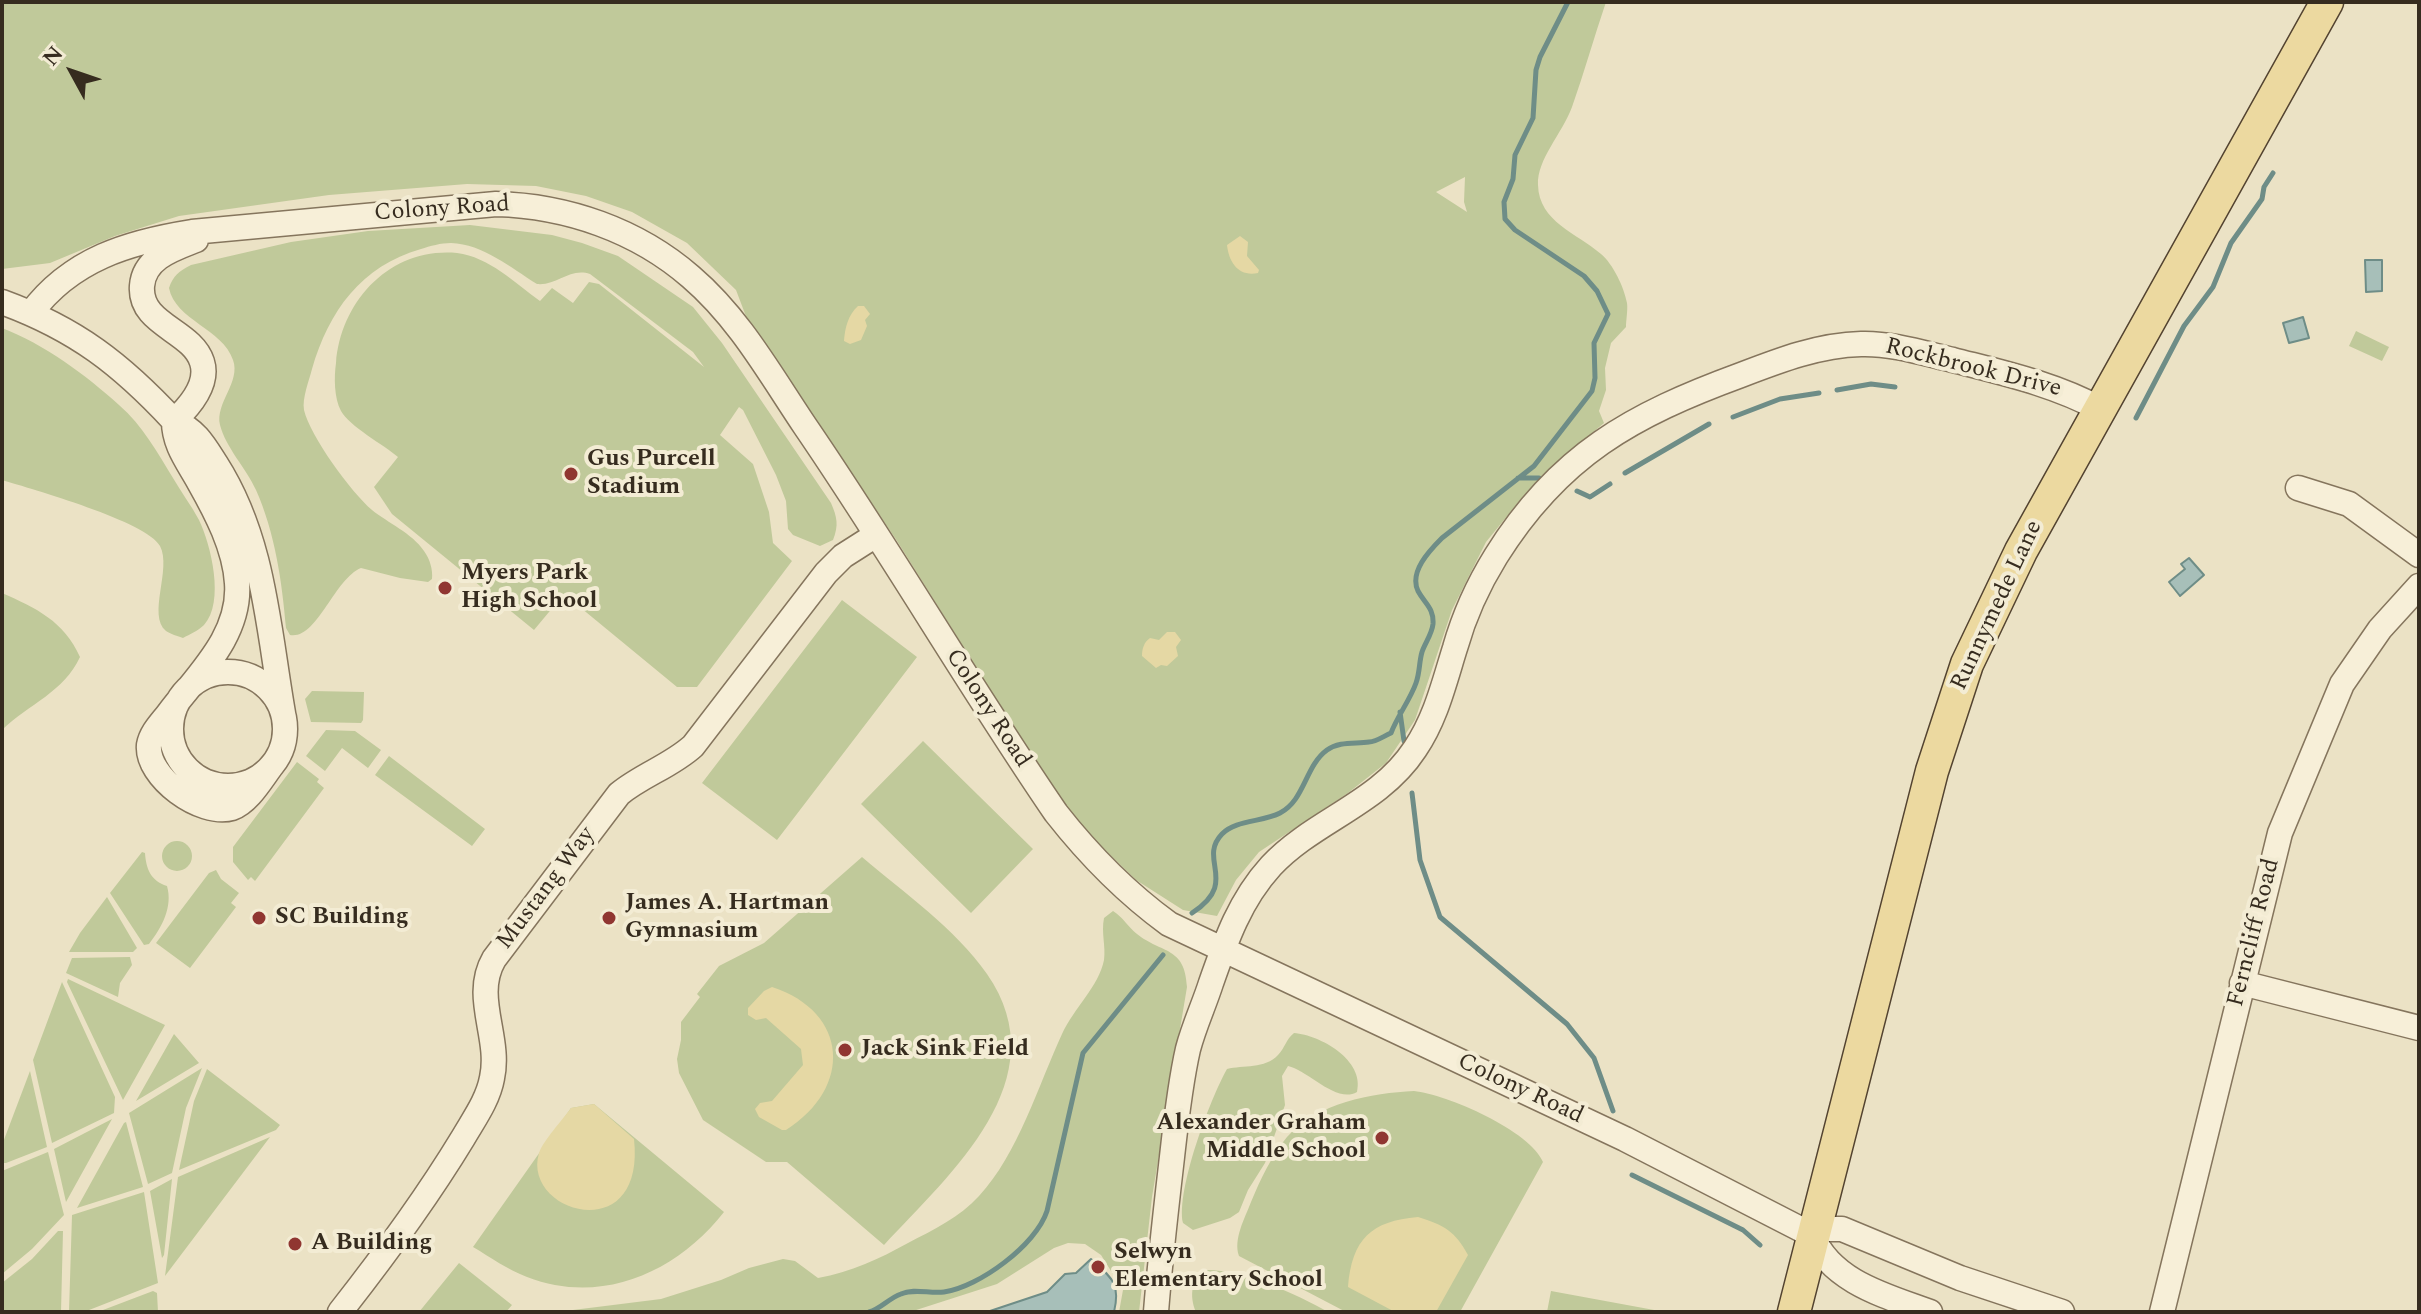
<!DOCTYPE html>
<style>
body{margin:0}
#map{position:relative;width:2421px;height:1314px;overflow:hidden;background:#ebe2c5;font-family:Spectral,serif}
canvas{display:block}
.frame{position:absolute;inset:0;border:4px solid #362c1f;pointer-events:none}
.north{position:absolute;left:32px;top:32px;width:80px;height:80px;-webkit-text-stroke:6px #f3ecd4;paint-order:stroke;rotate:310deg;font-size:22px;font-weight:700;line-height:32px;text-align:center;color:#362c1f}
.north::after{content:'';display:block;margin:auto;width:28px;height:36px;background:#362c1f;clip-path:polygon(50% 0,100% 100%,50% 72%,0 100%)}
</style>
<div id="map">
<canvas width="2421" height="1314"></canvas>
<div class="frame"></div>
<div class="north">N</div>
</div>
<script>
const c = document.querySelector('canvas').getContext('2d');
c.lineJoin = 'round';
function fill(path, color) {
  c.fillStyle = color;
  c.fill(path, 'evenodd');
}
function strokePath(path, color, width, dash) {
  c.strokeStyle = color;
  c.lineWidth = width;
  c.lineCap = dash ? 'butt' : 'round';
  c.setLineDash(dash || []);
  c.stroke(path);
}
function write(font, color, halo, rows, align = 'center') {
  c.font = font + ' Spectral,serif';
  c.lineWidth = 8;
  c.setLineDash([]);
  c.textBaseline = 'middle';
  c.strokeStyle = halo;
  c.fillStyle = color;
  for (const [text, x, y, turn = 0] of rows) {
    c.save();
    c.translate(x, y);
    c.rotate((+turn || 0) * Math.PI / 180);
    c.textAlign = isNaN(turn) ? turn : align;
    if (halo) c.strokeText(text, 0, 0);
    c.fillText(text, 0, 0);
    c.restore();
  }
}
fill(new Path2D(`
 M 2,2 L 1606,2 C 1594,37 1584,73 1572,107 C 1562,134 1537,159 1538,185 C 1539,222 1577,233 1601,254 C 1613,264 1624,287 1627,303 C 1628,310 1626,320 1626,327 L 1611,343 L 1605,368 L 1606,390 L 1599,411 L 1604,423 L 1559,461 L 1526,493 L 1486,542 L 1452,610 L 1415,720 L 1386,763 L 1348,793 L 1259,852 L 1236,880 L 1217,916 L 1183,910 L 1136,880 L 1081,827 L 1026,747 L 897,541 L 747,319 L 736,290 L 687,243 L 632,212 L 586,196 L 536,186 L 467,184 L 329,195 L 179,216 L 115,236 L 50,263 L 2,269 ZM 1465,177 L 1464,202 L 1467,212 L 1436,192 Z
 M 470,225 L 552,235 L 582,243 L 618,256 L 693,307 L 722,343 L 831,503 C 837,517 839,525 833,540 L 820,546 L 793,535 L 788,529 L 786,501 L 776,475 L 743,410 L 739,407 L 720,435 L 753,464 L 769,512 L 773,543 L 792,561 L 697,687 L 677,687 L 564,594 L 534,630 L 392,514 L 374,487 L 398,457 C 384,445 349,426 341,411 C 334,398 334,377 336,363 C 341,300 391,247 457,253 C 489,257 515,283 540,301 L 552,288 L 573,303 L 589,282 L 599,284 L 704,367 L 693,352 L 590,274 C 570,267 557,286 537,284 C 511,268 483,244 451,243 C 441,243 430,246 421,249 C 361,266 329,311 312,369 C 309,381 302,398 304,410 C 310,436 351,492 372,510 C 388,523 412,533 424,551 C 430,559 433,570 432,579 L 428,582 L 400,578 L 361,568 C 334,579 317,640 290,635 L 286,628 C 282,581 275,533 256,490 C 246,468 226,448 220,425 C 215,403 241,382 233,360 C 223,329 175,320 169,288 C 173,276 179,271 191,265 L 291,242 L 368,231 Z
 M 2,328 C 44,344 86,375 119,405 C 143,426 157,452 173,478 C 181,492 191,505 199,520 C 211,545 225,602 204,625 C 198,631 190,634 183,638 C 178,636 170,634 166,631 C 147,615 172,569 160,546 C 148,522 32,489 2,480 Z
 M 2356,331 L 2389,347 L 2382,361 L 2349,346 Z
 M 2,593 C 36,608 64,621 80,657 C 64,692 29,704 2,730 Z
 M 842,600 L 917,657 L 777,840 L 702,783 Z
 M 312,691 L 364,692 L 363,720 L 361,723 L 311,722 L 305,699 Z
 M 326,730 L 355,731 L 381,750 L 368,768 L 342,748 L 325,771 L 306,756 Z
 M 923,741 L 1033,849 L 971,913 L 861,804 Z
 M 389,756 L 485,829 L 472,846 L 375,775 Z
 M 297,762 L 319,779 L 317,782 L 324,788 L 255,881 L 251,877 L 248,880 L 233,862 L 233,847 Z
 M162 856a15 15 0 1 1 30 0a15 15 0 1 1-30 0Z
 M 142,852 L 145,853 C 146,869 151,881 167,886 C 173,907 162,927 149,944 L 144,945 L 110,893 Z
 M 862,857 C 904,893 955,928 987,974 C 1060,1079 950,1174 884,1245 L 787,1162 L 766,1162 L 703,1120 L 679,1073 L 677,1059 L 681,1040 L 681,1022 L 700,997 L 697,994 L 719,966 L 764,943 Z
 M 216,870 L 221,879 L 239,893 L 231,903 L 236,907 L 190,968 L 156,943 L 209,873 Z
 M 107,897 L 137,948 L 133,952 L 69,952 L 80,933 Z
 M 1113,911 C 1123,917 1128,927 1137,934 C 1162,954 1185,946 1187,987 L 1152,1197 L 1139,1312 L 1119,1312 L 1123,1290 L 1101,1255 L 1085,1244 L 1068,1243 L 1054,1248 L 997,1284 L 910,1312 L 557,1312 L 661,1299 L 721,1280 L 749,1268 L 783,1259 L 795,1261 L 818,1278 C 851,1272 879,1259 908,1243 C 933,1230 960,1217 979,1196 C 1018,1154 1038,1086 1062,1034 C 1074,1008 1099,986 1104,960 C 1106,946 1101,933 1104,918 Z
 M 130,957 L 132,965 L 120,983 L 118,997 L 66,973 L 72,958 Z
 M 68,979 L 165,1025 L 123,1100 L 67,982 Z
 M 62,982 L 115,1097 L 114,1113 L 52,1143 L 33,1060 Z
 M 1294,1033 C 1320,1035 1365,1060 1357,1092 C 1336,1104 1308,1070 1288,1066 L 1282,1076 L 1285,1105 L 1265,1163 L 1248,1190 L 1239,1212 L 1230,1218 L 1193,1230 L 1183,1223 C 1176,1190 1210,1099 1227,1069 C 1243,1065 1265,1069 1278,1055 C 1285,1048 1286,1039 1294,1033 Z
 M 174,1034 L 199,1063 L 136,1101 Z
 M 202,1068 L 186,1108 L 172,1173 L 148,1184 L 129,1113 Z
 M 207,1069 L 280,1125 L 276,1130 L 179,1170 L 194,1101 Z
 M 30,1071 L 47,1147 L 6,1163 L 2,1163 L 2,1145 Z
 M 1414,1091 C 1446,1094 1531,1131 1543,1162 L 1460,1312 L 1346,1312 L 1239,1256 C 1233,1239 1245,1218 1251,1202 C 1260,1180 1272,1155 1287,1137 C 1317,1103 1372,1093 1414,1091 Z
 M 594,1104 L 724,1212 C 677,1272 602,1306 527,1277 C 508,1270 490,1257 473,1247 L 571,1108 Z
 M 112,1119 L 66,1202 L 54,1149 Z
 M 126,1122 L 143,1187 L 77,1208 L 124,1123 Z
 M 270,1137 L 165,1276 L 178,1177 Z
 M 48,1152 L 64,1215 L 32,1249 L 2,1274 L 2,1171 Z
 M 172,1179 L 164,1255 L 162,1258 L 150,1191 Z
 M 144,1192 L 158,1283 L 84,1312 L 69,1312 L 72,1215 Z
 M 58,1231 L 63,1231 L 61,1312 L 2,1312 L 2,1283 L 32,1259 Z
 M 459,1263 L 512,1305 L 506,1312 L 419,1312 Z
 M 1207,1270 C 1242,1270 1297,1294 1328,1312 L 1196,1312 C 1189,1296 1191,1278 1207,1270 Z
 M 153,1291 L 157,1293 L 158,1312 L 103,1310 Z
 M 1551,1291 L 1665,1312 L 1547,1312 Z`), '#c0c99a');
fill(new Path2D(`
 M 1240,236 L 1248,242 L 1247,256 L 1259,270 L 1258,273 C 1239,277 1229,263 1227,245 Z
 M 858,306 L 864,306 L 870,314 L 865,320 L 867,326 L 861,340 L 850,344 L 844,341 C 845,328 848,315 858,306 Z
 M 1167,632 L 1175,632 L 1181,640 L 1176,647 L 1178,656 L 1167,666 L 1161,665 L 1156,668 L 1142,656 C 1142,649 1144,642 1150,638 L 1159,640 Z
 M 772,987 C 849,1012 853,1088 786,1130 L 782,1130 L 759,1117 L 755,1109 L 760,1103 L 772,1101 L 803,1065 L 801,1049 L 766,1018 L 756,1020 L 748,1015 L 748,1008 L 764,991 Z
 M 594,1104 L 634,1139 C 646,1249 521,1213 539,1153 C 543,1141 563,1119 571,1108 Z
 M 1418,1217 C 1444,1225 1455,1231 1468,1255 L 1436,1312 L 1395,1312 L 1348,1287 C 1352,1239 1371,1221 1418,1217 Z`), '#e5d8a4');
const water = new Path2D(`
 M 2365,260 L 2382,260 L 2382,291 L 2366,292 Z
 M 2303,317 L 2309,338 L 2289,343 L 2283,323 Z
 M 2189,558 L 2204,575 L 2180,596 L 2169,582 L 2185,569 L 2181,564 Z
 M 1091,1259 C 1111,1277 1121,1283 1114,1312 L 987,1312 L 1047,1292 L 1065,1274 L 1076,1273 Z`);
fill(water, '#a7bfb9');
strokePath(water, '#6e8d87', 2);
strokePath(new Path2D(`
 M 1837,390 L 1871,384 L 1895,387
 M 1733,417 L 1780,399 L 1819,393
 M 2136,418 L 2184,326 L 2213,287 L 2231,243 L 2262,199 L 2264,187 L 2273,173
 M 1625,473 L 1709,424
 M 1518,478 L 1539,478
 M 1577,491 L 1590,497 L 1610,484
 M 1400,712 L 1404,741
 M 1412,793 L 1420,860 L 1440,917 L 1567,1024 L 1594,1058 L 1613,1111
 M 1192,913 C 1240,882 1197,860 1222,834 C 1235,820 1263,822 1280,813 C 1305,800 1305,766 1327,750 C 1339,741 1355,744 1369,742 C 1376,742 1384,736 1391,733 C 1398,715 1410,700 1416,683 C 1420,672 1419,662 1422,652 C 1425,643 1432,634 1433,624 C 1434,608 1425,604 1418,591 C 1409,572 1429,551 1442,538 L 1534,466 L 1592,391 L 1595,378 L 1594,343 L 1608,314 L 1597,291 L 1584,276 L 1515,230 L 1505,219 L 1504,202 L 1513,179 L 1515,155 L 1533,118 L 1536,70 L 1540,57 L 1568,2
 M 1632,1175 L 1743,1230 L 1760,1245
 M 869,1312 C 881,1309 889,1298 901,1294 C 914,1288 930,1294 944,1292 C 979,1287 1036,1245 1047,1211 L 1083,1053 L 1163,955`), '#6e8d87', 5);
const minor = new Path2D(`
 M 2,302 C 76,329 121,364 174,421 C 189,407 209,384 202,362 C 192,330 139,325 142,286 C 144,258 173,249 196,240
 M 31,313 C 71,259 129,242 192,232 L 496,204 C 567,206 637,230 691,277 C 739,318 770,374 805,426 C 892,553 969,686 1056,813 C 1089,855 1125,892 1169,924 L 1625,1139 L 1812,1235 C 1831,1282 1886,1296 1930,1312
 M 2298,488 L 2349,504 L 2419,555
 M171 729a57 57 0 1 1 114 0a57 57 0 1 1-114 0Z
 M 273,764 C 262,778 249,802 232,808 C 201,817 146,777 149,745 C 151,733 161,723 168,714 C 197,675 241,636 237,583 C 235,548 216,512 199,482 C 188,462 174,445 174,421 C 196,430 204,445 216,464 C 264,539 268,627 283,713
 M 2242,983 L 2419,1028
 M 1812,1235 L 1821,1229 L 1842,1229 L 1960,1278 L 2062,1312
 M 340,1312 C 384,1256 426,1199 463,1138 C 474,1119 488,1100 492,1078 C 501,1037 472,997 494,959 L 619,794 C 642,775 671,766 693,746 L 826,573 L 843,556 L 876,535
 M 1156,1312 C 1160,1260 1166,1209 1172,1157 C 1176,1121 1180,1084 1188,1049 C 1194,1026 1204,1005 1211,983 C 1226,940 1240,900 1271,866 C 1314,820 1379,804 1415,749 C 1436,718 1444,683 1455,648 C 1464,616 1478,585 1496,556 C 1559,455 1632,415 1741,375 C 1780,360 1819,345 1861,344 C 1891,343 1923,353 1953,360 C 2003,373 2054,384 2100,409
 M 2162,1312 L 2280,833 L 2342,684 L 2380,629 L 2419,586`);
const major = new Path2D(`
 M 1794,1312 L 1932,771 L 1967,664 L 2021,551 L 2327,2`);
strokePath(minor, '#85755d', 27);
strokePath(major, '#534330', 35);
strokePath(minor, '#f7efd8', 24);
strokePath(major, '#ecd9a0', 32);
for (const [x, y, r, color] of [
 [571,474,8,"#903631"],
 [445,588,8,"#903631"],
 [259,918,8,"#903631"],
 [609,918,8,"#903631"],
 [845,1050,8,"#903631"],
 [1382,1138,8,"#903631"],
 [295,1244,8,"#903631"],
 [1098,1267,8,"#903631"]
]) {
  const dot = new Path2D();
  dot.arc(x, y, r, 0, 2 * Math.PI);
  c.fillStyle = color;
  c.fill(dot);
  strokePath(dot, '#f3ecd4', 3);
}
write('24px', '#362c1f', '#f3ecd4', [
 ["Colony Road",442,210,-4],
 ["Rockbrook Drive",1973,369,14],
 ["Runnymede Lane",1998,606,-65],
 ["Colony Road",987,709,57],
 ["Mustang Way",547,889,-53],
 ["Ferncliff Road",2255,933,-76],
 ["Colony Road",1520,1090,25]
]);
write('bold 24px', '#362c1f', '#f3ecd4', [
 ["Gus Purcell",587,460],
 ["Stadium",587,488],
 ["Myers Park",461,574],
 ["High School",461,602],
 ["James A. Hartman",625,904],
 ["Gymnasium",625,932],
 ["SC Building",275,918],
 ["Jack Sink Field",861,1050],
 ["Alexander Graham",1366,1124,"right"],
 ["Middle School",1366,1152,"right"],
 ["A Building",311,1244],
 ["Selwyn",1114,1253],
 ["Elementary School",1114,1281]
], 'left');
</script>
